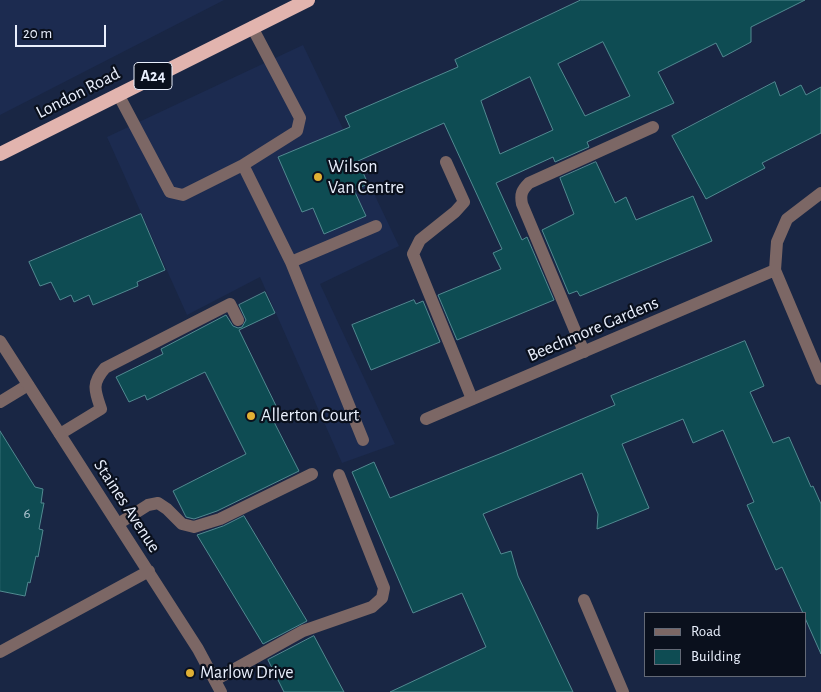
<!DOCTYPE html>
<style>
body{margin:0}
#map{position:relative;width:821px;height:692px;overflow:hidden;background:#192644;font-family:"Alegreya Sans",sans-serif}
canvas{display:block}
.legend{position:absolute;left:644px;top:612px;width:162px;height:65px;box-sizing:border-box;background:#0a101d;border:1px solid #636976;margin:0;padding:6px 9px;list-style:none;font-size:15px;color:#e9effc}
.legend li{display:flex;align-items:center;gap:10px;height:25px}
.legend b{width:25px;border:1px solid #636976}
.scale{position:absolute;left:15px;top:25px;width:91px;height:22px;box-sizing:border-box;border:2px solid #e9effc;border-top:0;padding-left:6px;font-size:15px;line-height:18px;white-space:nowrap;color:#e9effc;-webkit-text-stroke:4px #0a101d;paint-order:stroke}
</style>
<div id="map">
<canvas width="821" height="692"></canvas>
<ul class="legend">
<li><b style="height:6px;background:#7c6765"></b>Road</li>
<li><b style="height:14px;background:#0e4c53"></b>Building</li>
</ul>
<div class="scale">20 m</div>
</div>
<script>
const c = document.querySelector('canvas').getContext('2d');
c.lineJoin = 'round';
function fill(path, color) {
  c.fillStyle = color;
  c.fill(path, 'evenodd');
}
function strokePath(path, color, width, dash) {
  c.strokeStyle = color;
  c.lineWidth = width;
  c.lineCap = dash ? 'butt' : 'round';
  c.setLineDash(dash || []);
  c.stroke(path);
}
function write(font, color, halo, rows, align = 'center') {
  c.font = font + ' "Alegreya Sans",sans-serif';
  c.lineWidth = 4.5;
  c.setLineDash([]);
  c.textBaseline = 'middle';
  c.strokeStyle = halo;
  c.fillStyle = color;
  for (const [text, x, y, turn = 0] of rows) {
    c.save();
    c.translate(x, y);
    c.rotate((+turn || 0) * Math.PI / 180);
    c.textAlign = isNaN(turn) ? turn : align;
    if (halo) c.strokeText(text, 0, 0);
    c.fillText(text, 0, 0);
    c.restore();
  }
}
fill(new Path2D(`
 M 0,0 L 224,0 L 0,115 Z
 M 303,45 L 399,246 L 320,284 L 395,444 L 342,463 L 260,277 L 187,315 L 107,137 Z`), '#1c2b50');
const building = new Path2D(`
 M 581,0 L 805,0 L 751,27 L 751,42 L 723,57 L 716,43 L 658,72 L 674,103 L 587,142 L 589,147 L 555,162 L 553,157 L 496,183 L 522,240 L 527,237 L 554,300 L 457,340 L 438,295 L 501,269 L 493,253 L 502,249 L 444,123 L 358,161 L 368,184 L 354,190 L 366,216 L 324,234 L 313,208 L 302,212 L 278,157 L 350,127 L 345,116 L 458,67 L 455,60 ZM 603,42 L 630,96 L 585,116 L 558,64 ZM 530,77 L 553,130 L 500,154 L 481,101 Z
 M 775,82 L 780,96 L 801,85 L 806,95 L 821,87 L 821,133 L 762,163 L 765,168 L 706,199 L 672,136 Z
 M 596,162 L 615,203 L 626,197 L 636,220 L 693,196 L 712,241 L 580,296 L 577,291 L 569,294 L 542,230 L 574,214 L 560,178 Z
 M 141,214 L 165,270 L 137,282 L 138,286 L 93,305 L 89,295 L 74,302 L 71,295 L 60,300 L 51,282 L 40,286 L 29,262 Z
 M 265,292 L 275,313 L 239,330 L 280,414 L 272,418 L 299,471 L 217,511 L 194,519 L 186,517 L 173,491 L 246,454 L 205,372 L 147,400 L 145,395 L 129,402 L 116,377 L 163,354 L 161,349 L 226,315 L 233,326 L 238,328 L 242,327 L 246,320 L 239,305 Z
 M 414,300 L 416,304 L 423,301 L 440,342 L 371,370 L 352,325 Z
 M 745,341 L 764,386 L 750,392 L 773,443 L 789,437 L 811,487 L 813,486 L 821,504 L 821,654 L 805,618 L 805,613 L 803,613 L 782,567 L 776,570 L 747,505 L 754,502 L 723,430 L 693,443 L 683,419 L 622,444 L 649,508 L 597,529 L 598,514 L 582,473 L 483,514 L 501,554 L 511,551 L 518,576 L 573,692 L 390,692 L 486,647 L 462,593 L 413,613 L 352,472 L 374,462 L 390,498 L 502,453 L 615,405 L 611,396 Z
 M 0,431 L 35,487 L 43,489 L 41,503 L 44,503 L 39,529 L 43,530 L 38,557 L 36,556 L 30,583 L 28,582 L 25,596 L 0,591 Z
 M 244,516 L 307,621 L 263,644 L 197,535 L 223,526 Z
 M 314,636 L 344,692 L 284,692 L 268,660 Z`);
fill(building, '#0e4c53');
strokePath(building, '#528a91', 1);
strokePath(new Path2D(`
 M 118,94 L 170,192 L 183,195 L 243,165 L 291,262 L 363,440
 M 446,162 L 464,202 L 455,212 L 420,240 L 413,254 L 472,399
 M 243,165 L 297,131 L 300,118 L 252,27
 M 291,262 L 376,226
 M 584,352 L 522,204 C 520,194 522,190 529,183 L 653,127
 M 0,402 L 28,385
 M 60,434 L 101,409 C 95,391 91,384 105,368 L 230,304 L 238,320
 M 118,524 L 148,505 L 158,503 L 167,509 L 182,524 L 194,527 L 220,519 L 312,474
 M 215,680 L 303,631 L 372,607 L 382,598 L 384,588 L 339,475`), '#7c6765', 12);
strokePath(new Path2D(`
 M 821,193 L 787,219 L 777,242 L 775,270 L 821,379
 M 0,341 L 198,649 L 221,692
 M 426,419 L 775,270
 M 584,600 L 623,692
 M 0,652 L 149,571`), '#7c6765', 12);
strokePath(new Path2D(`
 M 0,154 L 308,0`), '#e2b4ae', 14);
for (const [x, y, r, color] of [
 [318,177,5,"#e0b034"],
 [251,416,5,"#e0b034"],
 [190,673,5,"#e0b034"]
]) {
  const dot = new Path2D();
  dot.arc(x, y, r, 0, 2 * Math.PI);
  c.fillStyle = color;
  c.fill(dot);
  strokePath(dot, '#0a101d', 2);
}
write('15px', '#b2c6d2', null, [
 ["6",27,513]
]);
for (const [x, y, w] of [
 [153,76,38]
]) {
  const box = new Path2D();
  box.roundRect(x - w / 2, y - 13.5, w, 27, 4);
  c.fillStyle = '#0a101d';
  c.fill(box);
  strokePath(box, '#e9effc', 1);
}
write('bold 16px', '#e9effc', null, [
 ["A24",153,76]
]);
write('18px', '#e9effc', '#0a101d', [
 ["London Road",78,93,-27],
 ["Beechmore Gardens",593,329,-23],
 ["Staines Avenue",127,506,57]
]);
write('18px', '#e9effc', '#0a101d', [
 ["Wilson",328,167],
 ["Van Centre",328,188],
 ["Allerton Court",261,416],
 ["Marlow Drive",200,673]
], 'left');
</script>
